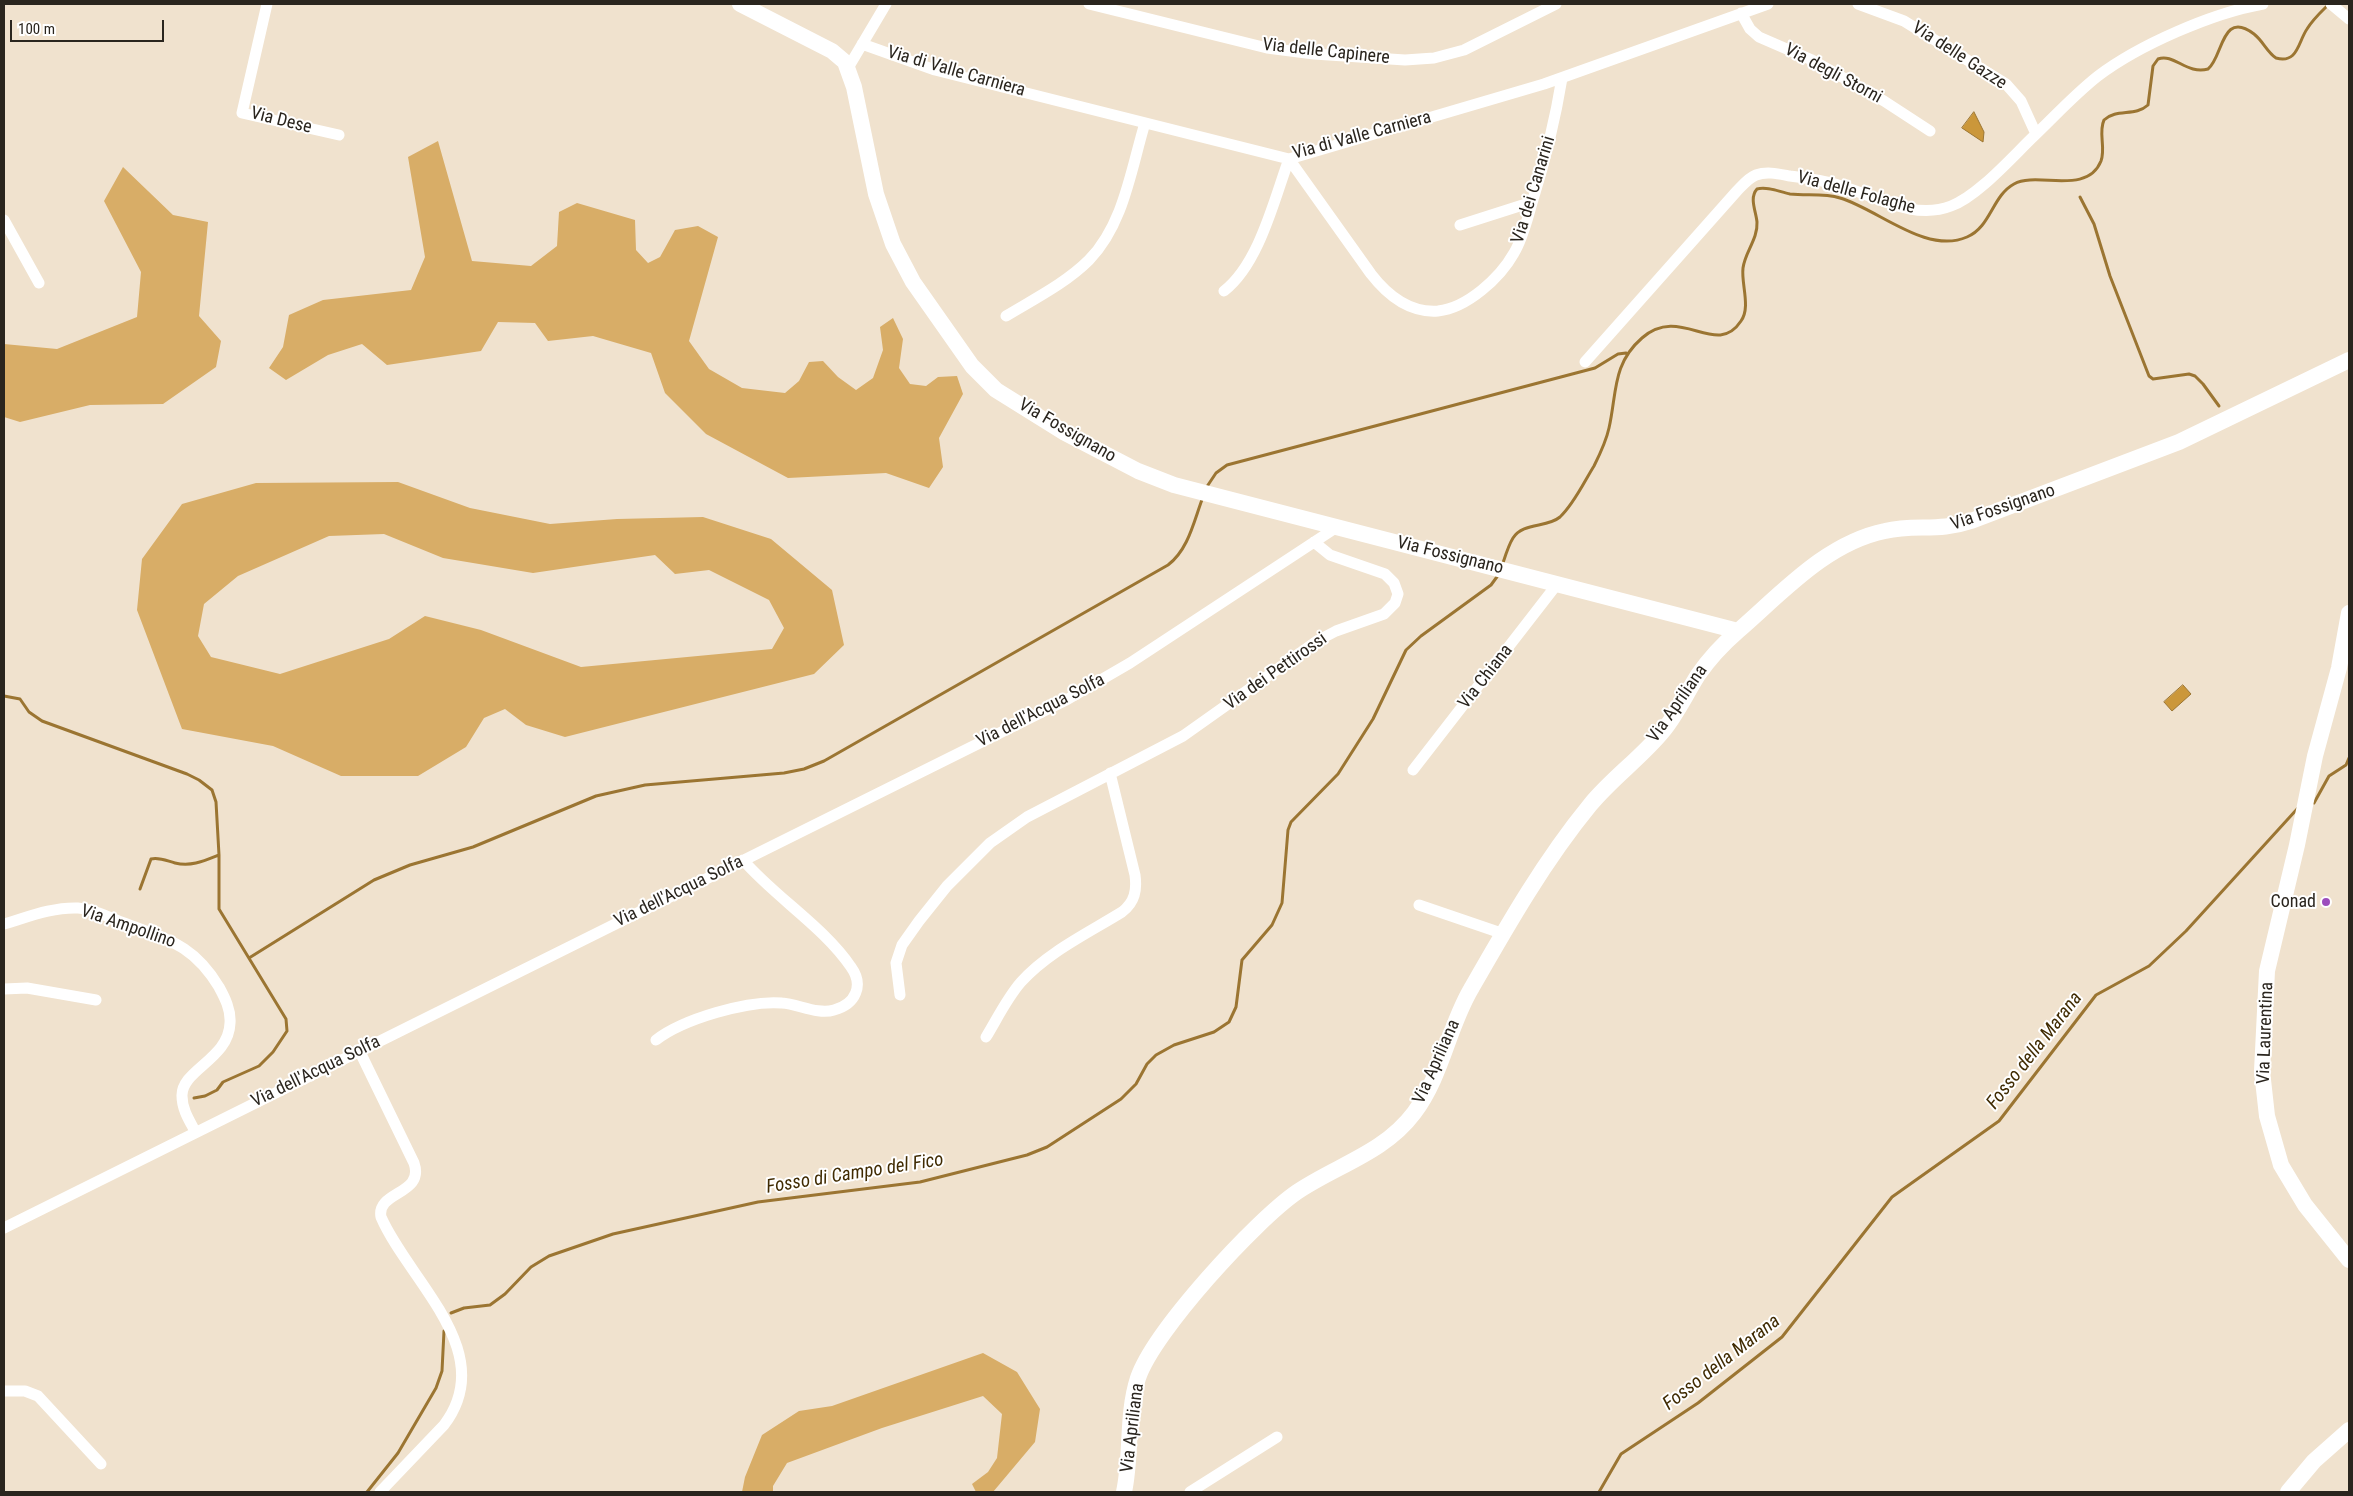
<!DOCTYPE html>
<style>
body{margin:0}
#map{position:relative;width:2353px;height:1496px;overflow:hidden;background:#f0e2ce;font-family:"Roboto Condensed",sans-serif}
canvas{display:block}
.frame{position:absolute;inset:0;border:5px solid #2a251e;pointer-events:none}
.scale{position:absolute;left:10px;top:20px;width:154px;height:22px;box-sizing:border-box;border:2px solid #2a251e;border-top:0;padding-left:6px;font-size:15px;line-height:18px;white-space:nowrap;color:#2a251e;-webkit-text-stroke:4px #fff;paint-order:stroke}
</style>
<div id="map">
<canvas width="2353" height="1496"></canvas>
<div class="frame"></div>
<div class="scale">100 m</div>
</div>
<script>
const c = document.querySelector('canvas').getContext('2d');
c.lineJoin = 'round';
function fill(path, color) {
  c.fillStyle = color;
  c.fill(path, 'evenodd');
}
function strokePath(path, color, width, dash) {
  c.strokeStyle = color;
  c.lineWidth = width;
  c.lineCap = dash ? 'butt' : 'round';
  c.setLineDash(dash || []);
  c.stroke(path);
}
function write(font, color, halo, rows, align = 'center') {
  c.font = font + ' "Roboto Condensed",sans-serif';
  c.lineWidth = 4;
  c.setLineDash([]);
  c.textBaseline = 'middle';
  c.strokeStyle = halo;
  c.fillStyle = color;
  for (const [text, x, y, turn = 0] of rows) {
    c.save();
    c.translate(x, y);
    c.rotate((+turn || 0) * Math.PI / 180);
    c.textAlign = isNaN(turn) ? turn : align;
    if (halo) c.strokeText(text, 0, 0);
    c.fillText(text, 0, 0);
    c.restore();
  }
}
fill(new Path2D(`
 M 438,141 L 472,261 L 531,266 L 557,246 L 559,212 L 577,203 L 635,220 L 636,250 L 648,263 L 660,257 L 675,230 L 698,226 L 718,237 L 689,341 L 709,369 L 742,388 L 785,393 L 799,381 L 809,362 L 823,361 L 838,377 L 856,390 L 873,378 L 883,350 L 880,327 L 893,318 L 903,339 L 899,368 L 910,384 L 926,386 L 938,377 L 957,376 L 963,394 L 939,438 L 943,467 L 929,488 L 886,473 L 788,478 L 706,434 L 665,393 L 651,353 L 593,336 L 548,341 L 535,323 L 498,322 L 481,351 L 387,365 L 362,344 L 328,355 L 286,380 L 269,368 L 283,347 L 289,315 L 323,300 L 411,290 L 425,257 L 408,157 Z
 M 123,167 L 173,215 L 208,222 L 199,316 L 221,341 L 216,367 L 163,404 L 90,405 L 20,422 L 4,417 L 4,344 L 57,349 L 137,317 L 141,272 L 104,201 Z
 M 398,482 L 470,508 L 550,524 L 617,519 L 703,517 L 771,539 L 832,590 L 844,645 L 814,674 L 565,737 L 526,725 L 505,709 L 484,718 L 466,747 L 418,776 L 341,776 L 273,746 L 182,729 L 137,610 L 142,559 L 182,504 L 256,483 ZM 384,534 L 443,558 L 533,573 L 655,555 L 675,574 L 709,570 L 769,600 L 784,628 L 772,649 L 581,667 L 481,630 L 425,616 L 389,639 L 280,674 L 211,657 L 198,636 L 204,604 L 238,576 L 329,536 Z
 M 983,1353 L 1017,1372 L 1040,1409 L 1035,1442 L 993,1492 L 976,1492 L 972,1484 L 988,1472 L 997,1458 L 1002,1414 L 983,1396 L 882,1428 L 787,1463 L 773,1486 L 773,1492 L 742,1492 L 745,1477 L 762,1435 L 799,1411 L 832,1406 Z`), '#d8ad67');
const water = new Path2D(`
 M 1974,112 L 1984,132 L 1983,142 L 1962,128 Z
 M 2183,685 L 2191,694 L 2172,711 L 2164,702 Z`);
fill(water, '#cb973a');
strokePath(water, '#9b7532', 1);
strokePath(new Path2D(`
 M 2080,197 L 2094,224 L 2110,276 L 2149,376 L 2153,379 L 2189,374 L 2195,376 L 2203,384 L 2219,406
 M 1206,488 L 1216,473 L 1227,465 L 1595,368 L 1618,354 L 1626,353
 M 1502,566 C 1505,557 1508,546 1513,538 C 1523,522 1547,528 1560,517 C 1574,504 1584,482 1594,466 C 1600,454 1606,442 1609,428 C 1617,393 1612,364 1642,338 C 1681,304 1716,359 1741,321 C 1751,307 1741,284 1743,268 C 1745,252 1758,239 1757,222 C 1756,211 1749,198 1757,189 C 1767,186 1780,192 1790,194 C 1806,196 1824,193 1840,198 C 1878,209 1926,255 1967,237 C 1991,227 1992,196 2014,184 C 2037,171 2087,196 2101,161 C 2106,147 2098,133 2104,120 C 2117,108 2135,117 2148,105 L 2153,66 L 2158,59 C 2174,53 2187,75 2208,69 C 2223,58 2221,9 2254,34 C 2263,41 2267,52 2276,58 C 2298,64 2298,42 2307,29 C 2313,19 2321,12 2329,4
 M 4,696 L 20,699 L 29,712 L 42,721 L 187,774 L 199,780 L 212,790 L 216,802 L 219,855 L 219,909 L 286,1019 L 287,1031 L 273,1052 L 259,1066 L 223,1082 L 217,1090 L 205,1096 L 194,1098
 M 2314,803 L 2329,776 L 2346,765 L 2349,758
 M 140,889 L 151,859 C 160,857 167,861 175,863 C 191,867 204,861 219,855
 M 249,958 L 374,880 L 410,865 L 473,847 L 596,796 L 645,785 L 784,773 L 804,769 L 824,761 L 1168,565 C 1189,549 1194,520 1203,497
 M 451,1313 L 464,1308 L 490,1305 L 505,1294 L 531,1267 L 549,1256 L 613,1234 L 758,1202 L 920,1182 L 1027,1155 L 1047,1147 L 1121,1099 L 1136,1084 L 1147,1064 L 1156,1055 L 1174,1045 L 1214,1032 L 1229,1022 L 1236,1007 L 1242,960 L 1272,925 L 1282,903 L 1288,830 L 1291,822 L 1338,774 L 1373,719 L 1406,650 L 1421,636 L 1491,585 L 1499,574
 M 367,1492 L 398,1453 L 436,1388 L 442,1371 L 444,1331
 M 1599,1492 L 1621,1454 L 1698,1403 L 1782,1337 L 1892,1197 L 1999,1121 L 2096,995 L 2149,966 L 2186,931 L 2298,808`), '#9b7532', 3);
strokePath(new Path2D(`
 M 267,4 L 242,113 L 339,135
 M 1089,4 L 1267,48 L 1314,54 L 1405,60 L 1434,58 L 1464,50 L 1556,4
 M 1858,4 L 1904,21 L 2006,84 L 2021,101 L 2036,134
 M 2331,4 L 2349,19
 M 1741,13 L 1750,29 L 1759,37 L 1812,60 L 1884,101 L 1930,131
 M 862,44 L 935,70 L 1289,159 L 1544,84 L 1768,4
 M 848,68 L 886,4
 M 1289,159 L 1371,274 C 1388,296 1410,313 1438,311 C 1467,308 1500,278 1514,253 C 1523,238 1527,220 1532,203 C 1545,161 1555,121 1562,78
 M 4,220 L 39,283
 M 1460,225 L 1532,202
 M 1224,291 C 1259,264 1274,200 1289,159
 M 1006,316 C 1034,299 1066,283 1089,260 C 1124,224 1131,169 1145,123
 M 1585,362 L 1736,192 C 1742,186 1748,178 1756,175 C 1767,171 1779,174 1790,176 C 1806,178 1823,180 1838,185 C 1874,195 1913,221 1951,206 C 1978,196 2012,157 2034,136 C 2055,116 2075,94 2098,76 C 2139,45 2212,13 2263,4
 M 1413,770 L 1558,583
 M 1419,905 L 1504,934
 M 4,924 C 28,917 52,907 78,908 C 94,909 110,918 124,923 C 168,940 193,944 219,987 C 225,998 231,1010 230,1023 C 229,1059 181,1070 182,1096 C 182,1109 189,1120 195,1131
 M 4,989 L 27,988 L 96,1000
 M 900,995 L 896,963 L 902,945 L 919,921 L 947,886 L 990,843 L 1027,817 L 1183,736 L 1317,641 L 1336,631 L 1384,614 L 1395,603 L 1398,594 L 1394,583 L 1385,574 L 1330,555 L 1314,542
 M 986,1037 C 997,1019 1007,998 1021,982 C 1048,952 1088,933 1122,912 C 1135,902 1137,890 1135,875 L 1110,773
 M 656,1040 C 683,1019 748,1000 782,1003 C 798,1004 818,1015 834,1010 C 856,1004 864,985 851,967 C 824,927 775,897 743,860
 M 359,1050 L 414,1163 C 425,1195 376,1191 381,1217 C 408,1280 500,1352 444,1425 L 380,1492
 M 4,1228 L 1068,699 L 1130,663 L 1337,527
 M 4,1391 L 25,1391 L 38,1396 L 101,1464
 M 1190,1492 L 1277,1437`), '#fff', 11);
strokePath(new Path2D(`
 M 740,4 L 832,51 L 845,62 L 854,87 L 876,194 L 893,244 L 913,282 L 972,366 L 996,390 L 1065,433 L 1138,471 L 1174,485 L 1738,631 C 1782,593 1826,543 1885,531 C 1915,524 1939,532 1971,521 L 2179,442 L 2349,360
 M 2349,613 L 2339,668 L 2315,756 L 2297,845 L 2267,971 L 2262,1071 L 2267,1116 L 2281,1165 L 2305,1205 L 2349,1260
 M 1124,1492 C 1132,1455 1126,1415 1138,1378 C 1154,1331 1255,1221 1297,1192 C 1337,1165 1384,1153 1414,1113 C 1442,1076 1448,1028 1471,989 C 1507,926 1544,861 1590,805 C 1612,778 1641,758 1663,731 C 1677,714 1686,694 1698,675 C 1709,659 1723,644 1738,631
 M 2288,1492 L 2314,1461 L 2349,1430`), '#fff', 16);
for (const [x, y, r, color] of [
 [2326,902,5,"#9c4dbd"]
]) {
  const dot = new Path2D();
  dot.arc(x, y, r, 0, 2 * Math.PI);
  c.fillStyle = color;
  c.fill(dot);
  strokePath(dot, '#fff', 2);
}
write('18px', '#2a251e', '#fff', [
 ["Via delle Capinere",1326,52,6],
 ["Via delle Gazze",1959,56,33],
 ["Via di Valle Carniera",956,72,16],
 ["Via degli Storni",1833,74,28],
 ["Via Dese",281,121,14],
 ["Via di Valle Carniera",1362,136,-15],
 ["Via dei Canarini",1534,190,-73],
 ["Via delle Folaghe",1856,193,15],
 ["Via Fossignano",1067,431,30],
 ["Via Fossignano",2003,508,-19],
 ["Via Fossignano",1450,556,14],
 ["Via dei Pettirossi",1276,672,-35],
 ["Via Chiana",1486,677,-52],
 ["Via Apriliana",1678,704,-55],
 ["Via dell'Acqua Solfa",1041,711,-27],
 ["Via dell'Acqua Solfa",679,892,-26],
 ["Via Ampollino",128,927,19],
 ["Via Laurentina",2266,1033,-88],
 ["Via Apriliana",1437,1062,-66],
 ["Via dell'Acqua Solfa",316,1072,-26],
 ["Via Apriliana",1133,1428,-83]
]);
write('18px', '#2a251e', '#fff', [
 ["Conad",2316,902]
], 'right');
write('italic 19px', '#402b02', '#fff', [
 ["Fosso della Marana",2035,1051,-52],
 ["Fosso di Campo del Fico",855,1174,-9],
 ["Fosso della Marana",1722,1363,-38]
]);
</script>
